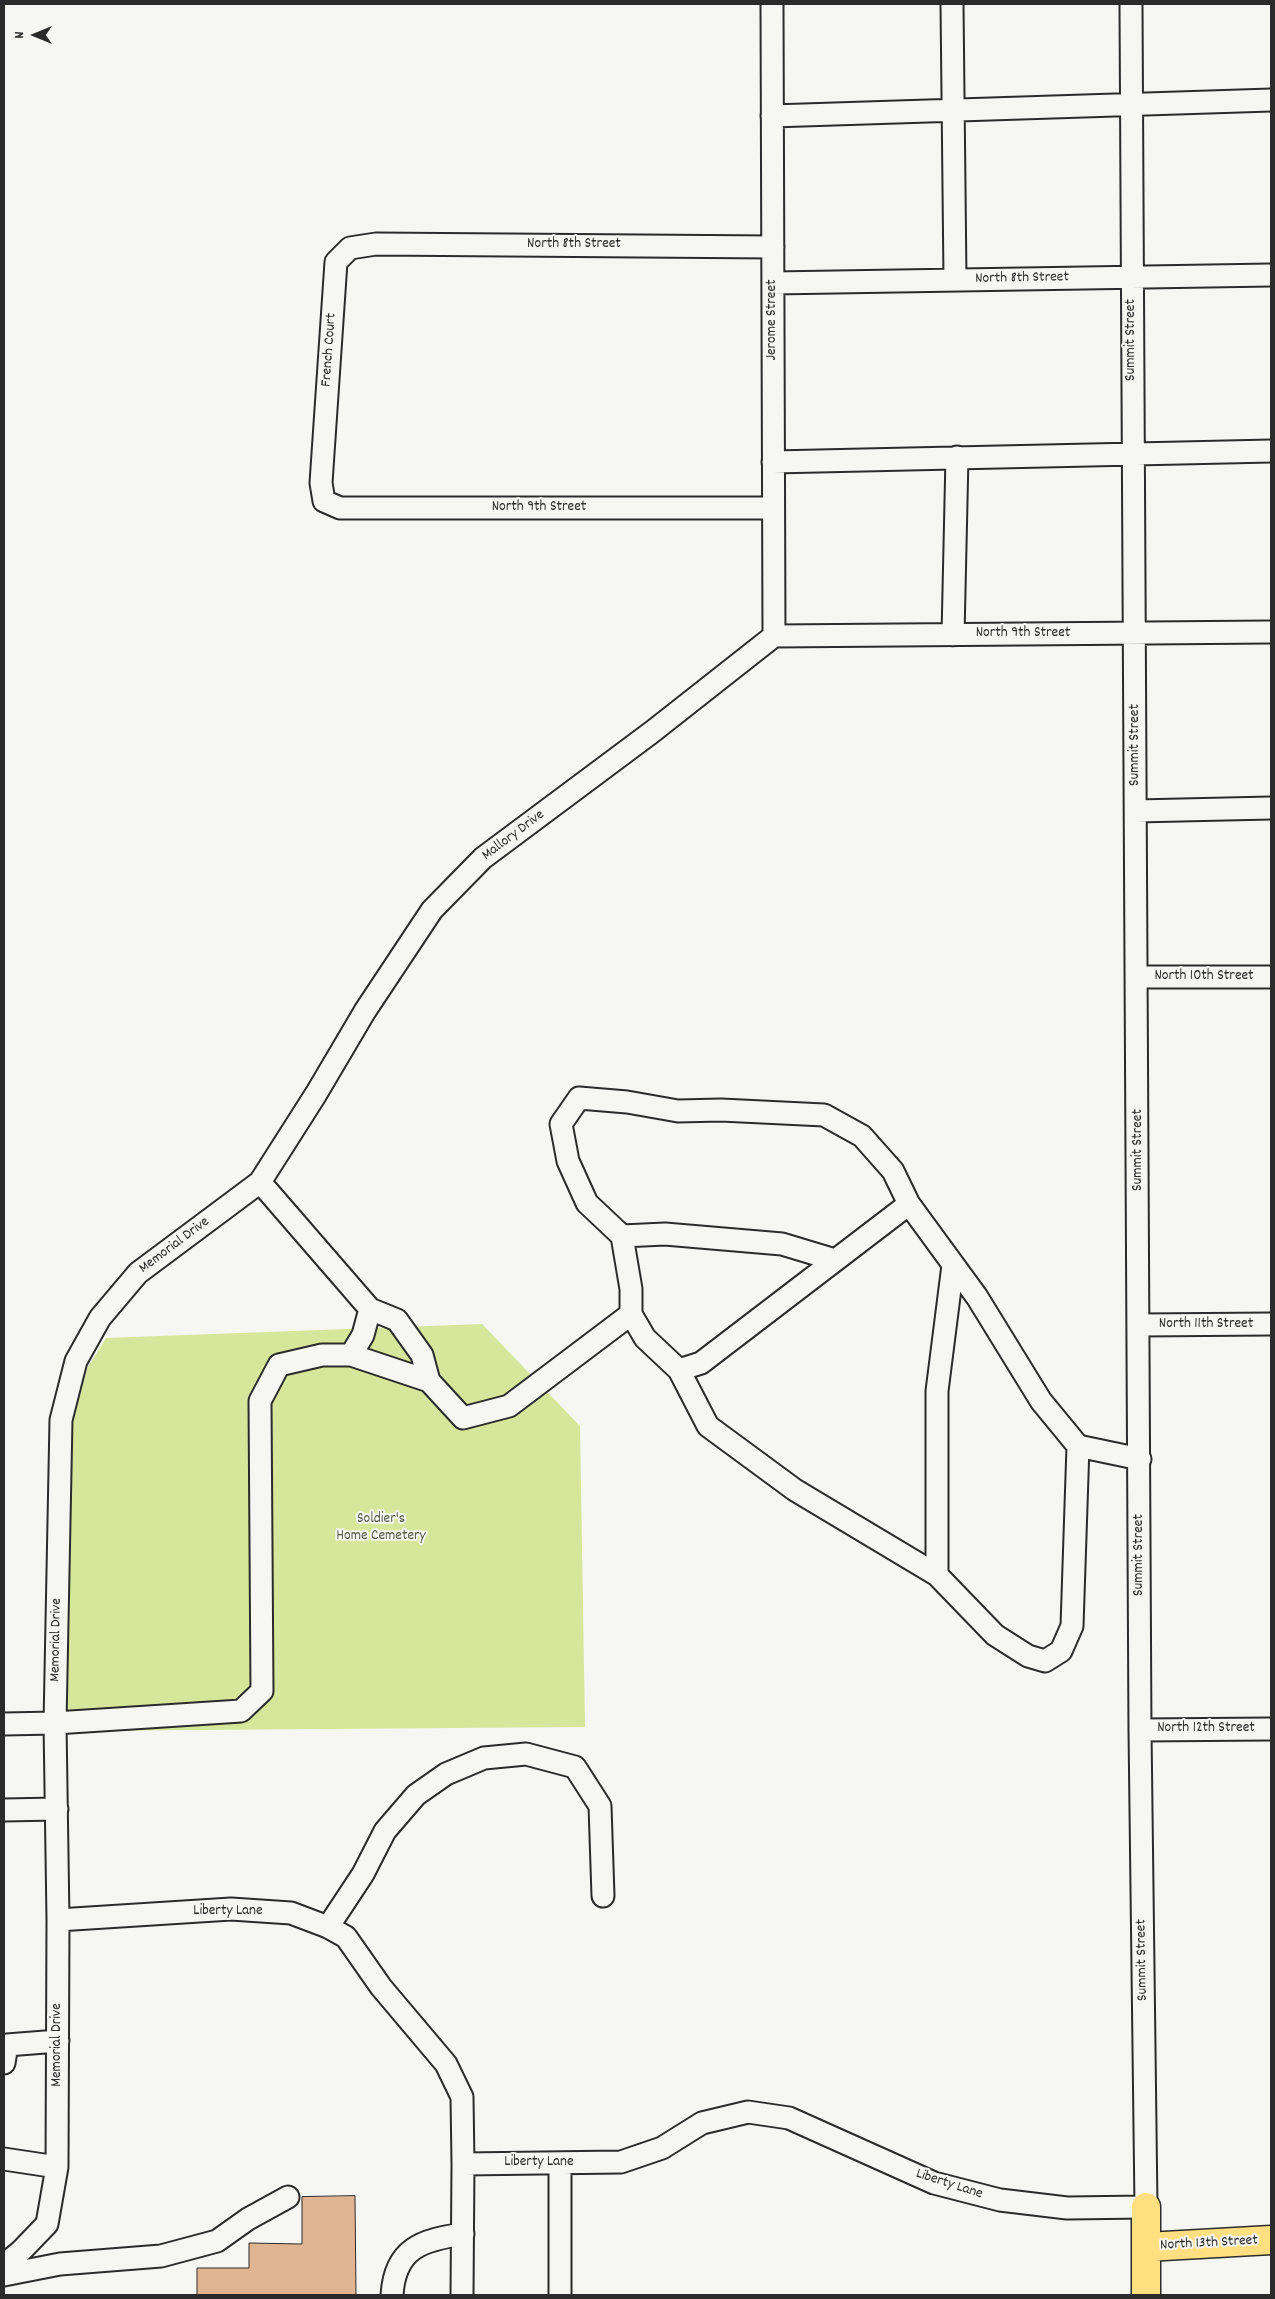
<!DOCTYPE html>
<style>
body{margin:0}
#map{position:relative;width:1275px;height:2299px;overflow:hidden;background:#f6f6f2;font-family:Dekko,sans-serif}
canvas{display:block}
.frame{position:absolute;inset:0;border:5px solid #2b2b2b;pointer-events:none}
.north{position:absolute;left:10px;top:10px;width:50px;height:50px;-webkit-text-stroke:4px #f6f6f2;paint-order:stroke;rotate:270deg;font-size:14px;font-weight:700;line-height:20px;text-align:center;color:#2b2b2b}
.north::after{content:'';display:block;margin:auto;width:18px;height:22px;background:#2b2b2b;clip-path:polygon(50% 0,100% 100%,50% 72%,0 100%)}
</style>
<div id="map">
<canvas width="1275" height="2299"></canvas>
<div class="frame"></div>
<div class="north">N</div>
</div>
<script>
const c = document.querySelector('canvas').getContext('2d');
c.lineJoin = 'round';
function fill(path, color) {
  c.fillStyle = color;
  c.fill(path, 'evenodd');
}
function strokePath(path, color, width, dash) {
  c.strokeStyle = color;
  c.lineWidth = width;
  c.lineCap = dash ? 'butt' : 'round';
  c.setLineDash(dash || []);
  c.stroke(path);
}
function write(font, color, halo, rows, align = 'center') {
  c.font = font + ' Dekko,sans-serif';
  c.lineWidth = 4;
  c.setLineDash([]);
  c.textBaseline = 'middle';
  c.strokeStyle = halo;
  c.fillStyle = color;
  for (const [text, x, y, turn = 0] of rows) {
    c.save();
    c.translate(x, y);
    c.rotate((+turn || 0) * Math.PI / 180);
    c.textAlign = isNaN(turn) ? turn : align;
    if (halo) c.strokeText(text, 0, 0);
    c.fillText(text, 0, 0);
    c.restore();
  }
}
fill(new Path2D(`
 M 482,1324 L 580,1426 L 585,1727 L 66,1731 L 73,1422 L 87,1369 L 106,1338 Z`), '#d6e79b');
const building = new Path2D(`
 M 355,2196 L 356,2295 L 197,2295 L 197,2268 L 249,2268 L 249,2243 L 302,2244 L 302,2197 Z`);
fill(building, '#e2b592');
strokePath(building, '#2b2b2b', 1);
const minor = new Path2D(`
 M 772,4 L 774,636
 M 952,4 L 955,280
 M 772,116 L 1271,100
 M 773,247 L 376,244 L 350,248 L 336,262 L 321,483 L 324,501 L 340,508 L 773,508
 M 773,283 L 1271,275
 M 773,462 L 1271,451
 M 953,635 L 957,457
 M 774,636 L 1271,632
 M 1136,811 L 1271,808
 M 1137,977 L 1271,977
 M 622,1236 L 587,1203 L 568,1161 L 561,1124 L 579,1098 L 627,1102 L 678,1111 L 721,1110 L 824,1115 L 862,1136 L 893,1171 L 909,1204
 M 370,1309 L 397,1320 L 422,1355 L 429,1381
 M 631,1314 L 631,1289 L 622,1236 L 665,1234 L 782,1244 L 835,1260
 M 1140,1325 L 1271,1324
 M 351,1355 L 429,1381 L 463,1418 L 509,1406 L 631,1314 L 645,1338 L 679,1370 L 708,1426 L 795,1490 L 937,1575 L 995,1635 L 1028,1656 L 1045,1661 L 1061,1651 L 1072,1626 L 1078,1446 L 1140,1459
 M 679,1370 L 701,1363 L 909,1204 L 977,1297 L 1041,1401 L 1078,1446
 M 937,1575 L 937,1391 L 953,1265
 M 4,1724 L 55,1723 L 241,1711 L 262,1691 L 260,1401 L 279,1365 L 322,1355 L 351,1355 L 363,1335 L 370,1309 L 260,1182
 M 1140,1730 L 1271,1729
 M 4,1810 L 57,1809
 M 58,1920 L 231,1909 L 291,1913 L 328,1927 L 346,1937 L 381,1987 L 446,2064 L 462,2097 L 463,2164 L 621,2162 L 662,2148 L 702,2123 L 748,2112 L 789,2118 L 934,2183 L 1000,2200 L 1067,2208 L 1146,2207 L 1140,1730 L 1131,4
 M 328,1927 L 363,1874 L 385,1831 L 416,1795 L 446,1774 L 484,1758 L 526,1754 L 575,1767 L 600,1806 L 603,1896
 M 4,2063 L 7,2045 L 58,2041
 M 4,2159 L 57,2167
 M 560,2163 L 560,2295
 M 4,2265 L 21,2251 L 47,2224 L 57,2167 L 58,1920 L 55,1723 L 61,1420 L 76,1361 L 100,1318 L 138,1273 L 260,1182 L 316,1094 L 365,1011 L 432,910 L 483,858 L 652,732 L 774,636
 M 4,2275 L 60,2264 L 161,2256 L 217,2241 L 248,2219 L 288,2197
 M 392,2295 C 395,2248 422,2240 463,2234
 M 462,2295 L 463,2164`);
const major = new Path2D(`
 M 1146,2247 L 1271,2240
 M 1146,2295 L 1146,2207`);
strokePath(minor, '#2b2b2b', 25);
strokePath(major, '#2b2b2b', 31);
strokePath(minor, '#f6f6f2', 21);
strokePath(major, '#ffdf80', 28);
write('15px', '#2b2b2b', '#f6f6f2', [
 ["North 8th Street",574,245],
 ["North 8th Street",1022,279,-1],
 ["Jerome Street",773,320,-90],
 ["Summit Street",1132,340,-90],
 ["French Court",330,350,-86],
 ["North 9th Street",539,508],
 ["North 9th Street",1023,634],
 ["Summit Street",1136,745,-90],
 ["Mallory Drive",514,836,-37],
 ["North 10th Street",1204,977],
 ["Summit Street",1139,1150,-90],
 ["Memorial Drive",175,1246,-37],
 ["North 11th Street",1206,1325],
 ["Summit Street",1140,1555,-90],
 ["Memorial Drive",57,1640,-89],
 ["North 12th Street",1206,1729],
 ["Liberty Lane",228,1912],
 ["Summit Street",1143,1960,-91],
 ["Memorial Drive",58,2045,-90],
 ["Liberty Lane",539,2163],
 ["Liberty Lane",949,2185,18],
 ["North 13th Street",1209,2244,-3]
]);
write('15px', '#565a47', '#f6f6f2', [
 ["Soldier's",381,1520],
 ["Home Cemetery",381,1537]
]);
</script>
